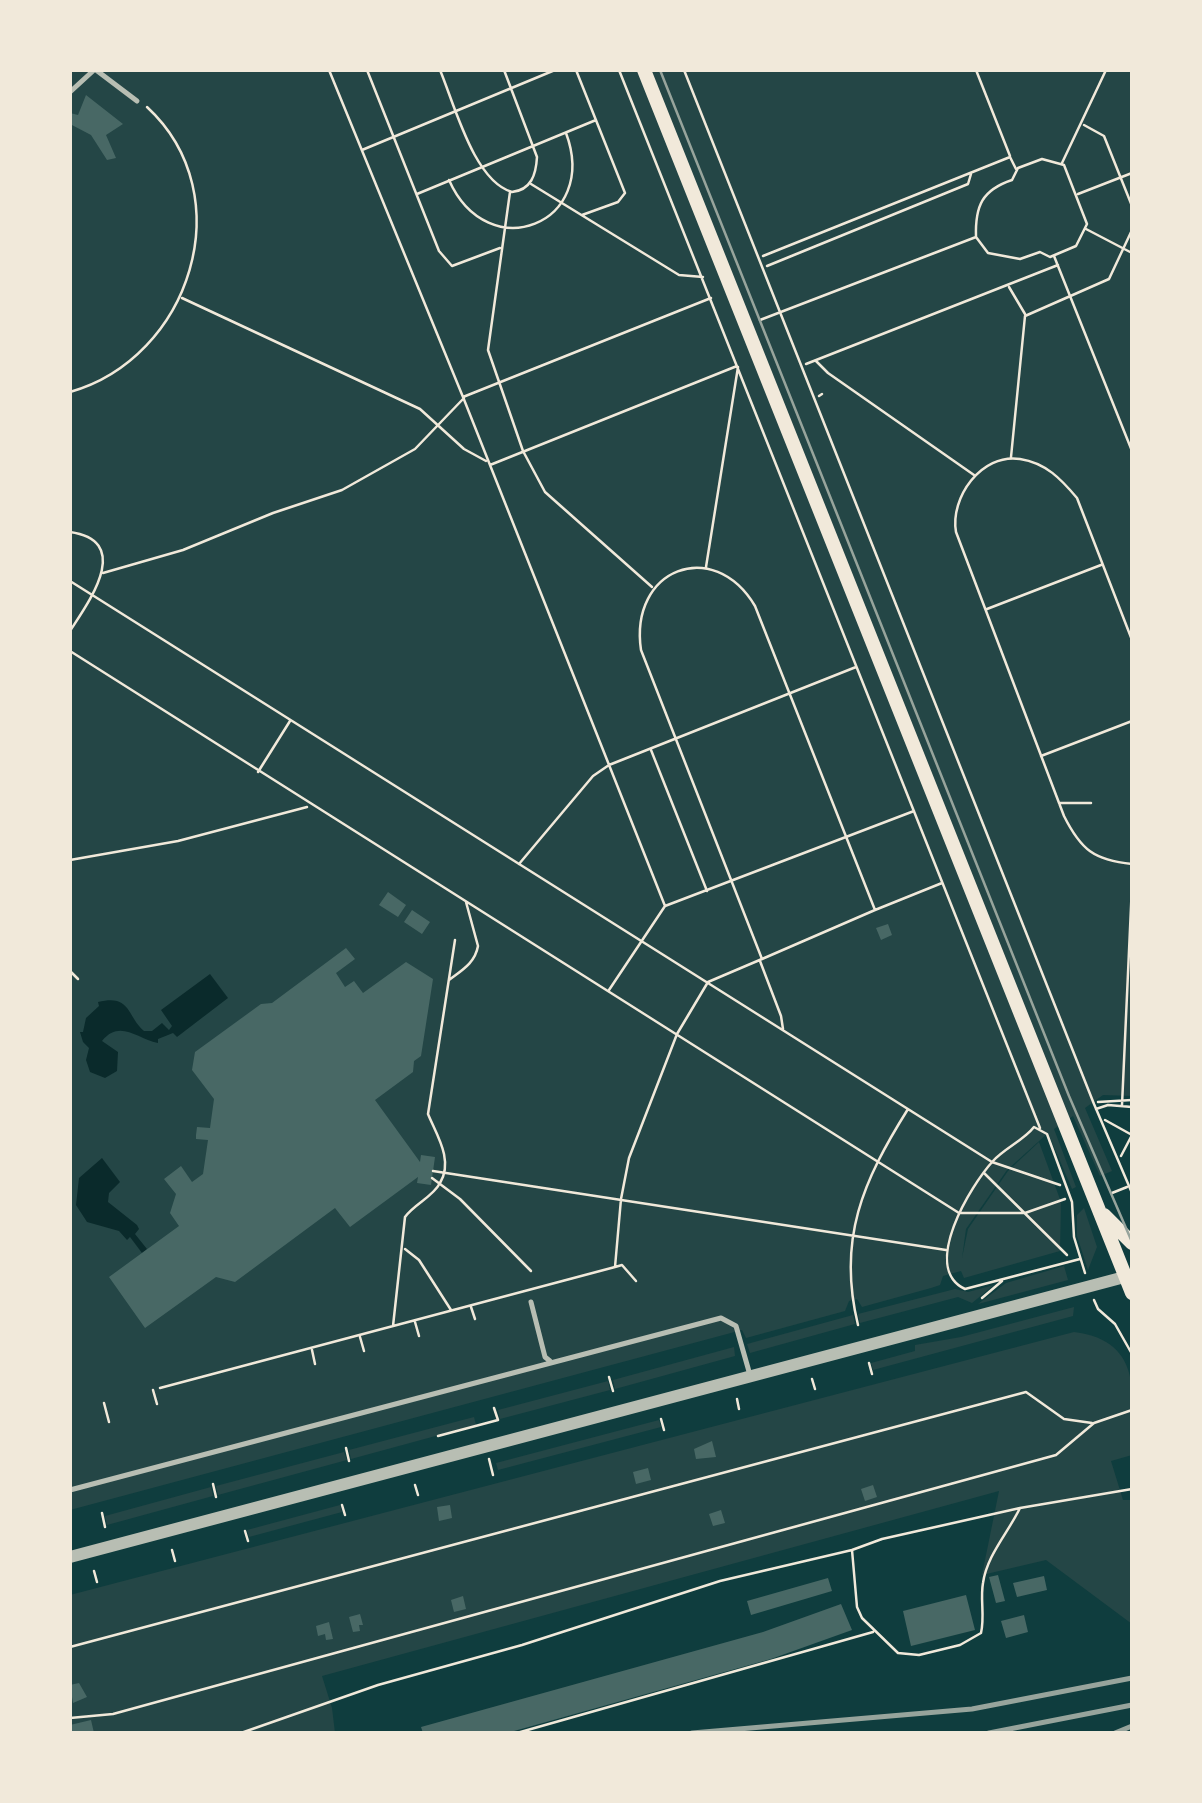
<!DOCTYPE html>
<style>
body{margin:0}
#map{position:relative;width:1202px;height:1803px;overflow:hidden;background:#0f3d3e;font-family:"Roboto Serif",serif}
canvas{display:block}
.frame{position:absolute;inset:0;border:72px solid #f1e9da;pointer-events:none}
</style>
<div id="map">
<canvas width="1202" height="1803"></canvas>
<div class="frame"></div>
</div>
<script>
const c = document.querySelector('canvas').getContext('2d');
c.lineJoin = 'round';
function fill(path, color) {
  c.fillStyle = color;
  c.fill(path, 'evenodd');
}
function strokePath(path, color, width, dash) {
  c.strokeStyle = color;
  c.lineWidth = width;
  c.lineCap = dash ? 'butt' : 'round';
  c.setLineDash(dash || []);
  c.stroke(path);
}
fill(new Path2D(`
 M 70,70 L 1132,70 L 1132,1096 L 1103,1095 L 1085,1108 L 1112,1171 L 1100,1176 L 1073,1116 L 1054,1129 L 1076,1187 L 1072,1189 L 1048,1133 L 1007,1170 L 966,1229 L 962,1258 L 968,1229 L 1008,1171 L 1039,1142 L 1061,1202 L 1060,1251 L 964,1278 L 961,1271 L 943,1276 L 940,1285 L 931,1288 L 862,1307 L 857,1299 L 849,1301 L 845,1311 L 746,1338 L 742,1330 L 70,1510 Z
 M 1084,1208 L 1097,1247 L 1088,1270 L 1077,1236 L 1077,1215 Z
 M 1064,1266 L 1068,1280 L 978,1304 L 1006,1283 Z
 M 994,1285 L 972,1303 L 958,1297 L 860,1323 L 858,1314 L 955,1289 L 968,1292 Z
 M 1074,1307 L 1073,1316 L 873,1370 L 871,1363 L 915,1351 L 915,1345 L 961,1337 Z
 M 853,1315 L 855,1324 L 750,1353 L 747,1344 Z
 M 1074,1332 C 1146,1341 1132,1400 1132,1455 L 1111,1461 L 1123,1500 L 1132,1500 L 1132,1624 L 1046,1560 L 982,1575 L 999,1491 L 322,1676 L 332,1708 L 335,1733 L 70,1733 L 70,1595 Z
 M 734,1347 L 735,1356 L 615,1389 L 613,1380 Z
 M 608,1381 L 610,1390 L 500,1419 L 498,1410 Z
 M 474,1417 L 476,1425 L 351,1459 L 349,1450 Z
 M 659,1420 L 661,1427 L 498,1470 L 496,1463 Z
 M 344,1452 L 347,1460 L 218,1495 L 216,1486 Z
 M 211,1487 L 213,1496 L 107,1525 L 105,1516 Z
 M 340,1505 L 342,1512 L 249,1537 L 247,1530 Z`), '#244646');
fill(new Path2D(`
 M 210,974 L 228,998 L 177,1037 L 173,1033 L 158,1039 L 158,1043 C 137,1039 120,1019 102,1041 L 118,1052 L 117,1071 L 105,1078 L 90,1072 L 86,1060 L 89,1048 L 83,1042 L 80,1032 L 83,1032 L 86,1018 L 99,1006 L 98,1002 C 131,994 126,1015 144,1031 L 152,1031 L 162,1023 L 169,1030 L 172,1026 L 161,1010 Z
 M 102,1158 L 120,1182 L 109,1193 L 108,1202 L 137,1225 L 139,1229 L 135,1234 L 147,1249 L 142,1253 L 130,1237 L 127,1240 L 119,1231 L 87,1222 L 76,1205 L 79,1178 Z`), '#0a2a2b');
fill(new Path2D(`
 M 86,95 L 123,124 L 106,135 L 116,158 L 107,160 L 91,135 L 70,124 L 70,113 L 78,115 Z
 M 388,892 L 406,905 L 398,917 L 379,905 Z
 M 412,910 L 430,922 L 422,934 L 404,922 Z
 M 888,924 L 892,935 L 881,940 L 876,928 Z
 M 346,948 L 355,959 L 336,973 L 345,987 L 354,981 L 363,993 L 406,962 L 433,979 L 421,1056 L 414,1061 L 413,1072 L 375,1100 L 420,1162 L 421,1155 L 435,1157 L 431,1185 L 417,1183 L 418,1177 L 350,1227 L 335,1208 L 235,1282 L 216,1277 L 145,1328 L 109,1277 L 179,1226 L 170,1213 L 176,1194 L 164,1179 L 181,1166 L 192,1182 L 203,1174 L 208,1140 L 196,1139 L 196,1135 L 197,1127 L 210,1128 L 214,1099 L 192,1070 L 195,1052 L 261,1004 L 272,1003 Z
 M 712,1441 L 716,1457 L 696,1459 L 694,1449 Z
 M 648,1468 L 651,1480 L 636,1484 L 633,1472 Z
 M 873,1485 L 877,1497 L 865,1501 L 861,1489 Z
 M 450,1505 L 452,1518 L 439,1521 L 437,1507 Z
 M 721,1510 L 725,1523 L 713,1526 L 709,1514 Z
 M 998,1575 L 1005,1601 L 996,1603 L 989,1577 Z
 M 1044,1576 L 1047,1590 L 1017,1597 L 1013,1583 Z
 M 828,1578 L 832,1591 L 751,1615 L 747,1601 Z
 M 966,1595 L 975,1630 L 911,1646 L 903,1611 Z
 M 463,1596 L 466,1609 L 454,1612 L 451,1600 Z
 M 841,1604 L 852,1630 L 771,1659 L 507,1733 L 423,1733 L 421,1727 L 763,1632 Z
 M 360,1614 L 363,1625 L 359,1625 L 360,1631 L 353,1632 L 349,1617 Z
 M 1024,1615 L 1028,1632 L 1006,1638 L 1001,1621 Z
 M 329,1622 L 333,1639 L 326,1640 L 325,1634 L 318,1636 L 316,1626 Z
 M 79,1683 L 87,1697 L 73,1703 L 70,1685 Z
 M 91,1720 L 94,1733 L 70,1733 L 70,1725 Z`), '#486865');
strokePath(new Path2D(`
 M 329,70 L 463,397
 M 367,70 L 439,251 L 452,266 L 500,248
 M 440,70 C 455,106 474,181 512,192 C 531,190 536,175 537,157 L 504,70
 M 576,70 L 625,193 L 618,202 L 582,215
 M 619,70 L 1040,1128
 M 684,70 L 1094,1104 L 1132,1193
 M 976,70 L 1010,156
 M 1084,125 L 1104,136 L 1132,206
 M 362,150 L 555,70
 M 1062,163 L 1106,70
 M 449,180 C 488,268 600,224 566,133
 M 531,184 L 679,275 L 703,277
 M 510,192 L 488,350 L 523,451 L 545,492 L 652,587
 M 417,194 L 596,120
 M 1078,194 L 1132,173
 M 1086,229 L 1132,253
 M 763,256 L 1010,157 L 1016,169
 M 1054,256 L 1132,451
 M 767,266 L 968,184 L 971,174
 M 1009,287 L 1025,314
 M 182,298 L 420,409 L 464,449 L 486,461
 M 711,298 L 463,397 L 665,906 L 914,811
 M 760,320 L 976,237 C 975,206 982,190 1012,180 L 1018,168 L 1042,159 L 1064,165 L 1087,224 L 1076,246 L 1050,257 L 1040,252 L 1020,259 L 988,253 L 976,237
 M 816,361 L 828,373 L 974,475
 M 806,364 L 1058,265
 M 70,392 C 190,358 243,196 147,107
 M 819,396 L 822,394
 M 1011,457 L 1025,316 L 1109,279 L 1132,230
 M 490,465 L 737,366
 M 70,532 C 134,541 88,603 70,631
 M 706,567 L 738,367
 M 103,573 L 183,550 L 273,513 L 342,490 L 415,449 L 464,398
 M 70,581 L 992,1162 L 1060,1185
 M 987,609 L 1101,565
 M 1132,640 L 1077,498 C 1061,479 1046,463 1020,459 C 981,453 950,498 956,532 L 1064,816 C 1081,850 1094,860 1132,864
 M 70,651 L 959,1213 L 1025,1213 L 1065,1199
 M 651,750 L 707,891
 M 1041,756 L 1132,721
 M 258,772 L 290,721
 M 1059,803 L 1091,803
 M 70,860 L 178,841 L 307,807
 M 519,864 L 593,776 L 609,765 L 856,667
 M 875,910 L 942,883
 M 760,961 L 781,1016 L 783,1029
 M 70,971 L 78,979
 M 449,980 C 462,970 475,963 478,946 L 466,902
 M 609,990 L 665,906
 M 1098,1102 L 1132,1100
 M 1122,1105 L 1132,885
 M 1096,1109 L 1108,1105 L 1132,1107
 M 1105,1120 L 1132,1135
 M 1121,1156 L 1132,1135
 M 433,1171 L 946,1250
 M 984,1173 L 1067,1255
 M 432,1178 L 460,1199 L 531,1271
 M 1112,1193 L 1127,1187
 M 405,1249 L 419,1260 L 451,1310
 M 1080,1259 L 965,1289 C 920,1268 971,1185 993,1161 C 1005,1148 1024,1140 1034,1127 L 1047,1134 L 1072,1202 L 1074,1237 L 1085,1273
 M 615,1267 L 621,1199 L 629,1158 L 677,1034 L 708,982 L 762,959 L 641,650 C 629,569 713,536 755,606 L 875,910 L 762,959
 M 982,1298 L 1002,1281
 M 1094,1300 L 1098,1309 L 1115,1324 L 1132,1354
 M 471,1307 L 475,1319
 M 415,1322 L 419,1336
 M 858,1325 C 837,1239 863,1181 908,1109
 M 393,1326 L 405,1217 C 414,1204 433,1197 440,1183 C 454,1160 436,1134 428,1114 L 455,940
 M 360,1337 L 364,1351
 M 312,1350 L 315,1364
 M 869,1363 L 872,1374
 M 609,1377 L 613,1391
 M 812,1379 L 815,1389
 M 160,1388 L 615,1267 L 622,1265 L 636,1281
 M 153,1390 L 157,1404
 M 737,1399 L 739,1409
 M 104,1403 L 109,1422
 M 661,1419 L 664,1430
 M 438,1436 L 498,1420 L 494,1408
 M 346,1448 L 349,1461
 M 489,1459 L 493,1475
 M 213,1484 L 216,1497
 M 415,1485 L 418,1495
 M 342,1505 L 345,1515
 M 1020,1508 C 1008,1533 987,1555 983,1583 C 980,1599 985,1616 981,1633 L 960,1645 L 919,1655 L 898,1653 L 862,1618 L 857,1607 L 852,1550 L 882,1539 L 1020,1508 L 1132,1489
 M 102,1513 L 105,1527
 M 245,1531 L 248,1541
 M 172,1550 L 175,1561
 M 94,1571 L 97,1582
 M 70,1647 L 1026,1392 L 1064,1419 L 1092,1423
 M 70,1718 L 113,1714 L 1056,1455 L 1094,1423 L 1132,1410
 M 241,1733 L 378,1685 L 522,1645 L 720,1581 L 852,1550
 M 517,1733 L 873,1632`), '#f1e9da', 2.5);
strokePath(new Path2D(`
 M 96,70 L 137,101
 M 70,92 L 94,70
 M 531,1302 L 545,1357 L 550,1361
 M 70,1490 L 721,1318 L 736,1326 L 750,1375`), '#b8beb3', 5);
strokePath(new Path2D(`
 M 70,1557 L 1132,1275`), '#b8beb3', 12);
strokePath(new Path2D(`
 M 644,70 L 1132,1293
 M 1104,1215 L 1132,1243`), '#f1e9da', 14);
strokePath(new Path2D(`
 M 660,70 L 1069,1096 L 1132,1242`), '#97a49c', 2.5);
strokePath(new Path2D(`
 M 692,1733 L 972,1709 L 1132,1678
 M 989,1733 L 1132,1705
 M 1115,1733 L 1132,1726`), '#97a49c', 5);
</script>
